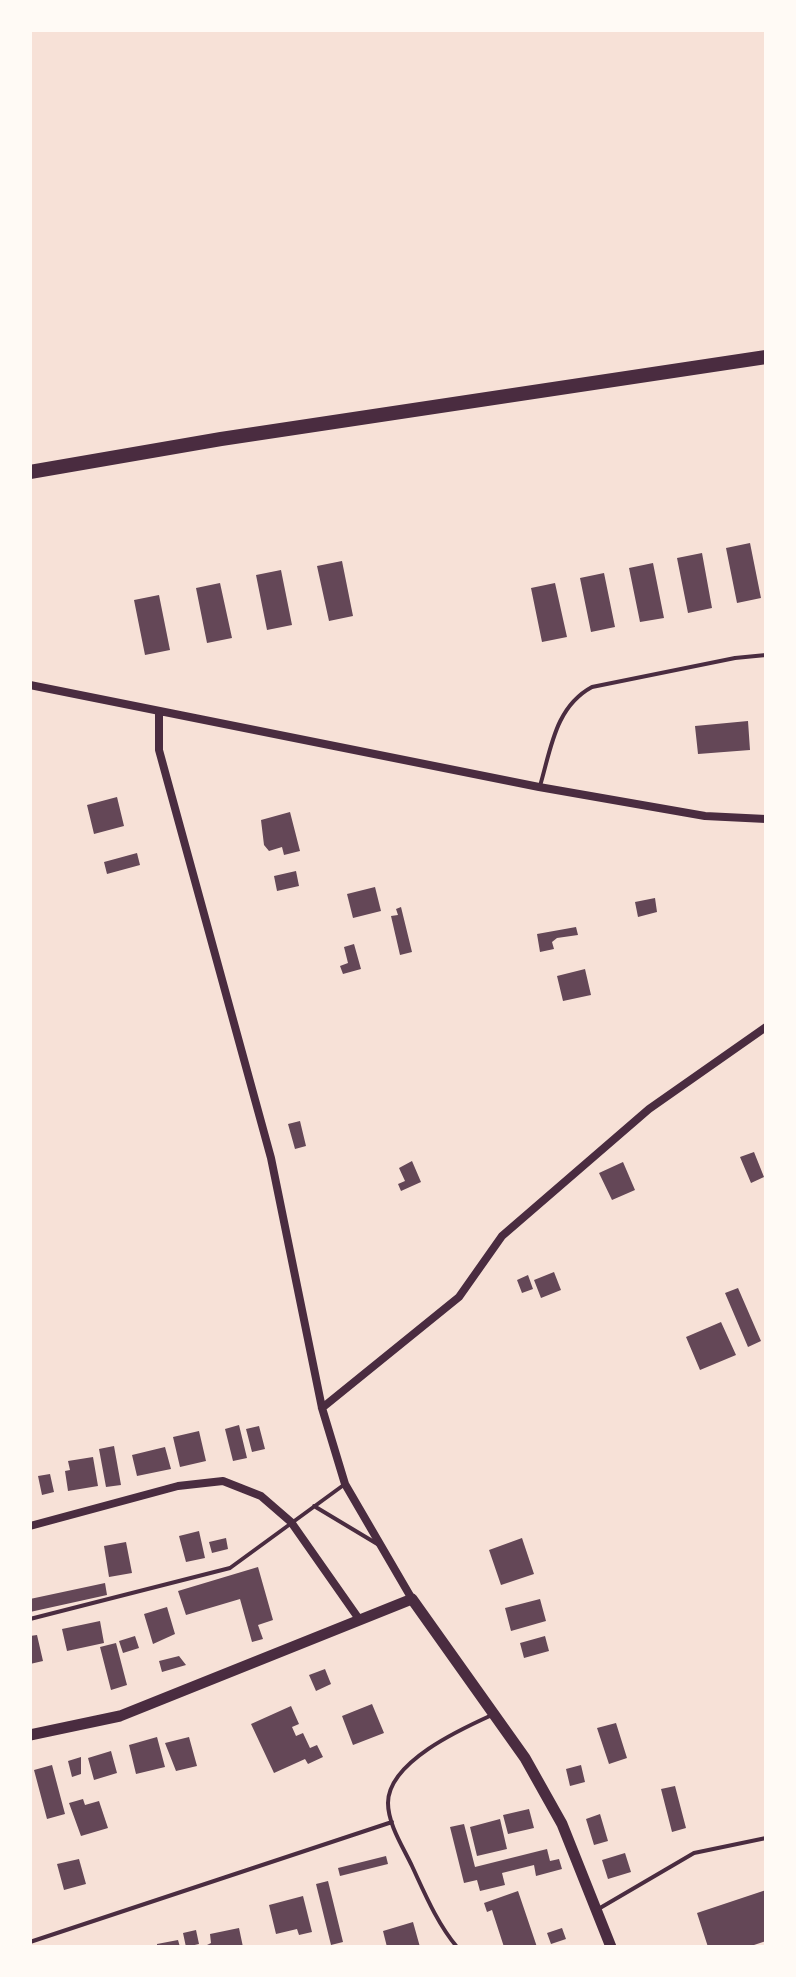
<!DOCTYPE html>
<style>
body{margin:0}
#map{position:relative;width:796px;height:1977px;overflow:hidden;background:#f7e1d7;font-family:"PT Sans",sans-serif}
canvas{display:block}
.frame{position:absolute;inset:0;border:32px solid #fffaf5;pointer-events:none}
</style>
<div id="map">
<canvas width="796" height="1977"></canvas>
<div class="frame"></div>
</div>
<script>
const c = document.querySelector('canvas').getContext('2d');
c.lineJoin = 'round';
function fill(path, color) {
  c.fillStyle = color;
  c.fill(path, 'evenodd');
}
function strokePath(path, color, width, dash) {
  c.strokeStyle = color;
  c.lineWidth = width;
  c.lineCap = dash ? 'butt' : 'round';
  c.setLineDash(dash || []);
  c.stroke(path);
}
fill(new Path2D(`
 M 750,543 L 761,598 L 737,603 L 726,548 Z
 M 702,553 L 712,608 L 688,613 L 677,558 Z
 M 342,561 L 353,616 L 329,621 L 317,566 Z
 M 653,563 L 664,618 L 640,622 L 629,568 Z
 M 281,570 L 292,625 L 267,630 L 256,575 Z
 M 604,573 L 615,627 L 591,632 L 580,578 Z
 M 220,583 L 232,638 L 207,643 L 196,588 Z
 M 555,583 L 567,637 L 542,642 L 531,588 Z
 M 159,595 L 170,650 L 145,655 L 134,600 Z
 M 748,721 L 750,750 L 698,754 L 695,726 Z
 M 117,797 L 124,826 L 94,834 L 87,805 Z
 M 290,812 L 300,851 L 284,855 L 282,847 L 269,851 L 264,845 L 261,820 Z
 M 137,853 L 140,865 L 107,874 L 104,862 Z
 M 296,871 L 299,886 L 277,891 L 274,876 Z
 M 375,887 L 381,911 L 353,918 L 347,894 Z
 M 655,898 L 657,912 L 638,917 L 635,902 Z
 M 401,907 L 412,952 L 400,955 L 391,916 L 398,915 L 396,909 Z
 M 576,927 L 578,935 L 557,938 L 552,942 L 554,949 L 540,952 L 537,934 Z
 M 354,944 L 361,969 L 343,974 L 340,966 L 348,963 L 344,947 Z
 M 585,969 L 591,995 L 563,1001 L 557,976 Z
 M 300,1121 L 306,1146 L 295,1149 L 288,1124 Z
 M 754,1152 L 764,1177 L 751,1183 L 740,1157 Z
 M 412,1161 L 421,1182 L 401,1191 L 398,1184 L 405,1181 L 399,1168 Z
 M 623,1162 L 635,1190 L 612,1200 L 599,1173 Z
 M 554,1272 L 561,1290 L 541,1298 L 534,1280 Z
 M 528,1275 L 533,1289 L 522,1293 L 517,1280 Z
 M 738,1288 L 761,1341 L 748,1347 L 725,1293 Z
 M 721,1322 L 736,1355 L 700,1370 L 686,1337 Z
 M 239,1425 L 247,1458 L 233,1461 L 225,1429 Z
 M 259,1426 L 265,1449 L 252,1452 L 246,1429 Z
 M 199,1431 L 206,1461 L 180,1467 L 173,1437 Z
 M 114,1446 L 121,1485 L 106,1487 L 99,1449 Z
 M 165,1447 L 171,1469 L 137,1476 L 132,1455 Z
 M 93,1457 L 98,1486 L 68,1491 L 65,1471 L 70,1470 L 68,1461 Z
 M 50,1474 L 54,1492 L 42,1495 L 38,1476 Z
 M 199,1531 L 205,1558 L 186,1562 L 179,1536 Z
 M 226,1538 L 228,1549 L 212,1553 L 209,1542 Z
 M 522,1538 L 534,1574 L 501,1585 L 489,1550 Z
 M 126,1542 L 132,1573 L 109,1577 L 104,1546 Z
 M 258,1567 L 273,1620 L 258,1625 L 263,1639 L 252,1642 L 240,1599 L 186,1615 L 178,1591 Z
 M 105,1583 L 107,1595 L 30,1612 L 30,1599 Z
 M 540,1599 L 546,1621 L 511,1631 L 505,1608 Z
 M 167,1607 L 175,1634 L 153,1644 L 144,1614 Z
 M 100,1621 L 104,1643 L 67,1651 L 62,1629 Z
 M 37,1635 L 43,1661 L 30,1664 L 30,1636 Z
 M 135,1636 L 139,1648 L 123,1653 L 119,1641 Z
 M 545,1636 L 549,1651 L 524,1658 L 520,1643 Z
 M 116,1643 L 127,1685 L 111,1690 L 100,1647 Z
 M 179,1656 L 186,1665 L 162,1672 L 159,1661 Z
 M 325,1669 L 331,1684 L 316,1691 L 309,1675 Z
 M 372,1704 L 384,1733 L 353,1745 L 342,1716 Z
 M 291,1706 L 299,1724 L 292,1727 L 296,1736 L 303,1733 L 310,1748 L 317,1745 L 323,1757 L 308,1764 L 305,1759 L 274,1773 L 251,1724 Z
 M 616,1723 L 627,1758 L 609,1764 L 597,1728 Z
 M 157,1737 L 165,1767 L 136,1774 L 129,1745 Z
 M 189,1737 L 197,1766 L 176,1771 L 165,1743 Z
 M 111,1751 L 117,1773 L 94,1780 L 88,1758 Z
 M 81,1757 L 81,1774 L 72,1777 L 68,1761 Z
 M 52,1765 L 65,1814 L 47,1819 L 34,1770 Z
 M 581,1765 L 585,1782 L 570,1786 L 566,1769 Z
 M 675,1786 L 686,1828 L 672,1832 L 661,1789 Z
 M 83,1799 L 85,1805 L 99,1801 L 108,1828 L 81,1836 L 69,1803 Z
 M 529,1809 L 534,1828 L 508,1834 L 503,1815 Z
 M 600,1814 L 608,1841 L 594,1845 L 586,1819 Z
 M 500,1819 L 507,1849 L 477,1856 L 470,1827 Z
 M 464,1824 L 475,1867 L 547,1849 L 550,1861 L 559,1859 L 562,1869 L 536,1876 L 534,1865 L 502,1873 L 505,1885 L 480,1891 L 477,1880 L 464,1883 L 450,1827 Z
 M 625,1853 L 631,1872 L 608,1879 L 602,1860 Z
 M 386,1856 L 388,1864 L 340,1876 L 338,1868 Z
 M 79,1859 L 86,1884 L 64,1890 L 57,1864 Z
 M 328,1881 L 343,1942 L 331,1945 L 316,1884 Z
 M 766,1890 L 766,1941 L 748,1947 L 708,1947 L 697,1913 Z
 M 518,1891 L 537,1947 L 504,1947 L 492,1910 L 487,1912 L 484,1903 Z
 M 303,1896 L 312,1932 L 299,1935 L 297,1929 L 276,1934 L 269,1905 Z
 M 413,1922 L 420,1947 L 387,1947 L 383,1931 Z
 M 239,1928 L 243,1947 L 203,1947 L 211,1943 L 210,1934 Z
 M 562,1928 L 566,1939 L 551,1944 L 547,1933 Z
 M 196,1930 L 199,1944 L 186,1947 L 183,1933 Z
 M 178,1940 L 180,1947 L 157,1947 L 157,1944 Z`), '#644757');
strokePath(new Path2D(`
 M 540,786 C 551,749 555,707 592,687 L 735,658 L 766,655
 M 314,1506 L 379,1545
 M 30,1619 L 230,1568 L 345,1484
 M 600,1908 L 694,1853 L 766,1838
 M 30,1942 L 392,1822
 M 457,1947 C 437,1923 425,1894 412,1866 C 403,1847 388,1824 388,1803 C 388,1762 461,1729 492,1715`), '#4a2c40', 4);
strokePath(new Path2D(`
 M 30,685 L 539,787 L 705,816 L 766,819
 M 159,713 L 159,750 L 271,1158 L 322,1408 L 345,1484 L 412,1599
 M 322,1408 L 459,1297 L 502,1236 L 649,1109 L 766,1027
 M 30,1526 L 178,1486 L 223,1481 L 261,1496 L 291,1522 L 359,1619`), '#4a2c40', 8);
strokePath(new Path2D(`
 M 30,1735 L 120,1716 L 412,1599 L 525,1758 L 562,1824 L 611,1947`), '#4a2c40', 11);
strokePath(new Path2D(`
 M 30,472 L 221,439 L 766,357`), '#4a2c40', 14);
</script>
